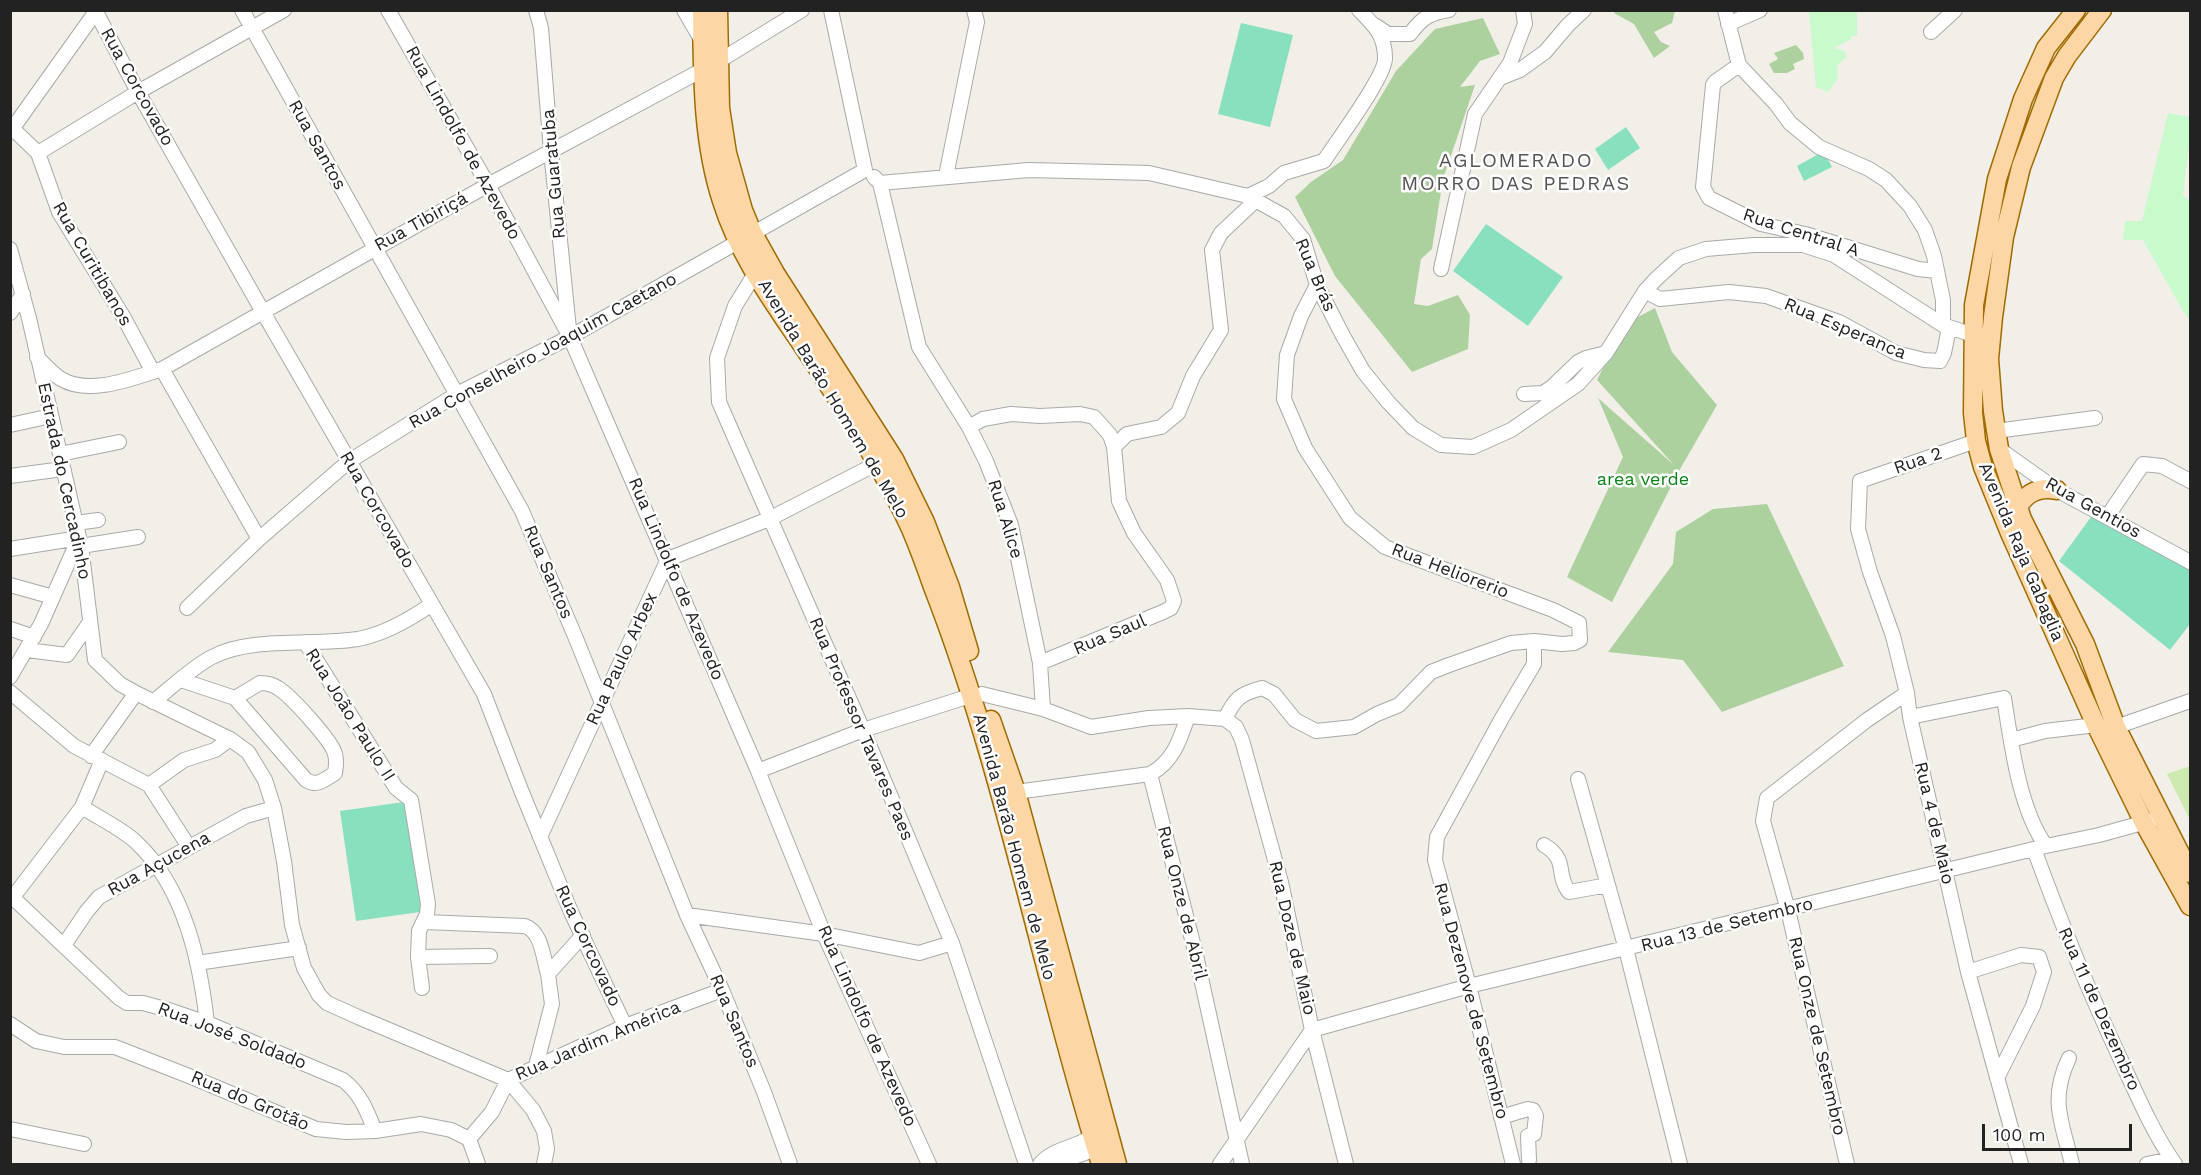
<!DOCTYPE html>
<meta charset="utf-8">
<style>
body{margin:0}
#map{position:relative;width:2201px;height:1175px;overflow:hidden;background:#f2efe9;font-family:"Work Sans",sans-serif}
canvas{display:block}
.frame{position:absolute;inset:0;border:12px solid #222;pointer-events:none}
.scale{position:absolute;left:1982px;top:1124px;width:150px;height:27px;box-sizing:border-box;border:3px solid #222;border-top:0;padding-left:8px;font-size:18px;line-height:21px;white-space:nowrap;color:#222;-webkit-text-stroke:4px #fff;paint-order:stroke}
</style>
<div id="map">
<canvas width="2201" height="1175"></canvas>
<div class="frame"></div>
<div class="scale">100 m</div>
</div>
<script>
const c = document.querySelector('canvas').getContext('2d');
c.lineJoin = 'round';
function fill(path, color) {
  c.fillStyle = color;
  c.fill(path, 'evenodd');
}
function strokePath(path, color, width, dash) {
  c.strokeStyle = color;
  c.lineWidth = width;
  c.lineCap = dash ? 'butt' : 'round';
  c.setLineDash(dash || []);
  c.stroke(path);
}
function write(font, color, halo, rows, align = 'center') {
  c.font = font + ' "Work Sans",sans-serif';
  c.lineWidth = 5;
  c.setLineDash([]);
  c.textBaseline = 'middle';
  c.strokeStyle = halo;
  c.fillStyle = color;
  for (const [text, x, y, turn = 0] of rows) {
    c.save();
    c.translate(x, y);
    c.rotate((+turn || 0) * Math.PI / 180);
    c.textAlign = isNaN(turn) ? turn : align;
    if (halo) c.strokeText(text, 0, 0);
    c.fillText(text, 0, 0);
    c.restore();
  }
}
fill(new Path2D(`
 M 2190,766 L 2190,820 L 2167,774 Z`), '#cdebb0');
fill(new Path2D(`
 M 1616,11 L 1675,11 L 1672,23 L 1654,32 L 1661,42 L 1670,46 L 1654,58 L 1634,24 L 1614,13 Z
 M 1483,18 L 1500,54 L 1480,61 L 1460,87 L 1475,85 L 1443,179 L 1432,249 L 1421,259 L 1414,304 L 1428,306 L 1458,295 L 1470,315 L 1468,349 L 1412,372 L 1335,276 L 1295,197 L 1311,182 L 1343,160 L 1396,71 L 1435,29 Z
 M 1796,45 L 1803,53 L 1804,59 L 1793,64 L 1795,69 L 1787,73 L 1774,73 L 1769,64 L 1778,59 L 1774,53 Z
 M 1655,308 L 1672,352 L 1717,405 L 1679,471 L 1612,602 L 1567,577 L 1623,457 L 1598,398 L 1674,465 L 1597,380 L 1625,324 Z
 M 1767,504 L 1844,666 L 1722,712 L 1683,660 L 1608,652 L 1673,564 L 1676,532 L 1713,509 Z`), '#add19e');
fill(new Path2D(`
 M 1809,11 L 1857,11 L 1857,36 L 1851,36 L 1851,39 L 1836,47 L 1836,49 L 1843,50 L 1847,57 L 1837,65 L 1838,78 L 1828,92 L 1816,87 Z
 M 2168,113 L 2190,117 L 2190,136 L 2183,195 L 2190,201 L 2190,321 L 2183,311 L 2143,240 L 2123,240 L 2125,221 L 2142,221 Z`), '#c8facc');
fill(new Path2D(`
 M 1241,23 L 1293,35 L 1270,127 L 1218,114 Z
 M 1626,127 L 1640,148 L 1608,170 L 1595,149 Z
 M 1824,151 L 1832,167 L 1804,181 L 1797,166 Z
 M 1486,224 L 1563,277 L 1528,326 L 1453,271 Z
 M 2096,510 L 2190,566 L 2190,624 L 2170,650 L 2059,561 Z
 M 411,801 L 427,911 L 356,921 L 340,811 Z`), '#88e0be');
const minor = new Path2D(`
 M 95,10 L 138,92 L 263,312 L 484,694 L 521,790 L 571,912 L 625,1026
 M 242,10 L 522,511 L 577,641 L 687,915 L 722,990 L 764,1092 L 790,1164
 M 388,10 L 488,185 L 570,337 L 758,771 L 824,934 L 929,1164
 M 536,10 L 541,28 L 551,151 L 569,329
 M 684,10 L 702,41
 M 831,10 L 865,170
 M 1725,10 L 1739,65 L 1776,104 L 1790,123 L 1819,147 L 1869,169 L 1886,180 L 1910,206 L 1925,230 L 1934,256 L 1943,300 L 1943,325
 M 1728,24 L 1760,10
 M 1376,26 L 1388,34 L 1410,34 C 1422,18 1429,13 1449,10
 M 1931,32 L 1955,10
 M 1739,65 L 1715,82 L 1713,85 L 1703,187 L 1709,198 L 1761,224 L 1805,234 L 1918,269 L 1937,271
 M 1500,78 L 1520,70 L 1545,52 L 1568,25 L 1584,10
 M 13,129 L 38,153 L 59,212 L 124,318 L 153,372
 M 10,132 L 97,10
 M 38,153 L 138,92 L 284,10
 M 946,176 L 977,22 L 974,10
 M 874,177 L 880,183 L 919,347 L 969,427 L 986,461 L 1011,525 L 1040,663 L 1043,709
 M 880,183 L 1029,170 L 1149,173 L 1248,196 L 1284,216 L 1303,239 L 1317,285 L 1343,336 L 1363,371 L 1388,402 L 1413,428 L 1441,445 L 1473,447 L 1511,430 L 1578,384 L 1606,353 L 1645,291 L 1656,279 L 1679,258 L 1706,249 L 1754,245 L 1803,245 L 1834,255 L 1943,325 L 1973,335
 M 1248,196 L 1269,186 L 1284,173 L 1324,161 C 1336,142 1386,76 1385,58 C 1385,35 1374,25 1359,10
 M 10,249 L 29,318 L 81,546 L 95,660 L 120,684 L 136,693 L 230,739 L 248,752 L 265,780 L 274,808 L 284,861 L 292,925 L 304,968 L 319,995 L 327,1003 L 358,1017 L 508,1080 L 533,1110 L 544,1131 L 547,1149 L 544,1164
 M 1441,269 L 1475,114 L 1510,63 L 1525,24 L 1523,10
 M 756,272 L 735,306 L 717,358 L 719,402 L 863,730 L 952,943 L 1026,1164
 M 1645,291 L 1660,299 L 1729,292 L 1766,296 L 1839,322 L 1896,353 L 1924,360 L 1940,361 L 1944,353 L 1949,328
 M 10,313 L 23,294
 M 37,357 C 44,364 53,374 61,379 C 90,396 133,378 162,369 L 488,185 L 719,61 L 802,10
 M 162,369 L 259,539
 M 1524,394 L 1543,393 L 1552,387 L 1578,362 L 1586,358 L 1606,353
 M 10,425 L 51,416
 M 969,427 L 983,419 L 1011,414 L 1040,416 L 1080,414 L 1094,417 L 1110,435 L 1114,447
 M 1996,431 L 2095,418
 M 1976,441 L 1860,481 L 1858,529 L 1870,572 L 1893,636 L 1907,693 L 1910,717 L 1968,972 L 2021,1164
 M 1999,449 L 2057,490 L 2190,562
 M 60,454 L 119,442
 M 10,476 L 63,469
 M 2107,517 L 2143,464 L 2162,466 L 2190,481
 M 76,523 L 98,520
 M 81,546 L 138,537
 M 10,549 L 79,538
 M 10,585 L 53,597
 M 187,608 L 259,539 L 348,462 L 457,394 L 570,337 L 865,170
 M 11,629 L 34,637
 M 305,642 L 396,788 L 411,800 L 428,904 L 427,914 L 419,931 L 418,957 L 490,956
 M 27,650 L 67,655 L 90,622
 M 1040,663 L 1163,612 L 1171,608 L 1174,601 L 1167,580 L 1134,533 L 1119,501 L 1114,447 L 1127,434 L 1161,427 L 1178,413 L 1193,376 L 1221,330 L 1212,250 L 1221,233 L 1256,200
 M 10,677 L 41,624 L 79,538
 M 181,680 L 235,698
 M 260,683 C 267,683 272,684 278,688 C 291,696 332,741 335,754 C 337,761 336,766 335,773 C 324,780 317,787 306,780 L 235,698 Z
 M 10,692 L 74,746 L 149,785 L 189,847
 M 982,694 L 1043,709 L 1091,727 L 1149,718 L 1188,716 L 1225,719
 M 153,702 C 172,687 191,668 212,657 C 252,636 314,646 358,639 C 385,634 409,620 432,604
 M 1910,717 L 2004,698 C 2011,742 2019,809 2046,846
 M 1225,719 C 1235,698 1240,694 1262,688 L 1274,694 L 1295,720 L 1316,731 L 1354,727 L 1377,714 L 1399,705 L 1431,672 L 1449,665 L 1511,643 L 1534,641 L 1562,644 L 1574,643 L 1580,640 L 1579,623 L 1553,610 L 1385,547 L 1350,518 L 1305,448 L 1284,399 L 1287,355 L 1301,316 L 1317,285
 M 1225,719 L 1236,727 L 1242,740 L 1281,882 L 1312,1030 L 1346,1164
 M 2011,740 L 2045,731 L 2096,725 L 2107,728 L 2116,727 L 2190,701
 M 91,756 L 136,693
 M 758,771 L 863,730 L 973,695
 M 1150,774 L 1196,955 L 1242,1164
 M 1578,779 L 1626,949 L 1680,1164
 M 149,785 L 184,760 L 215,750 L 230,739
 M 1016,792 L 1150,774 C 1173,762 1180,740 1188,716
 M 82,807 C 99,818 121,828 136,842 C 184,887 200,960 207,1023
 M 540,837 L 668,559 L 769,519 L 876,464
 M 1544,845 C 1569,860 1555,874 1569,892 L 1608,885
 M 2034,849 C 2060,920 2088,990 2120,1058 C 2137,1095 2152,1131 2175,1164
 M 10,895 L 119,998 L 127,1003 L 143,1003 L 172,1011 L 207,1023 L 343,1080 C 361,1094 367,1111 375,1131
 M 13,897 L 82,807 L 102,760
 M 687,915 L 824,934 L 919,953 L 952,943
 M 424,922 L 525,926 C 542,932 543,958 548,974
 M 64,945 L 87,911 L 99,897 L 246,816 L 274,808
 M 418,957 L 422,988
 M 197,963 L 299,948
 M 1968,972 L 2021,955 L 2039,957 L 2044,972 L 2033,1006 L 1997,1078
 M 10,1024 L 36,1041 L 64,1047 L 115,1047 L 194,1078 L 316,1129 L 346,1132 L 375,1131 L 421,1124 L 451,1130 L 469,1139 L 478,1164
 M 1312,1030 L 1469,986 L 2046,846 L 2099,835 L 2153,820
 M 2069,1058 C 2049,1100 2062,1122 2072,1164
 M 536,1066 L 552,1004 L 548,974 L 583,935
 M 1501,1117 L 1528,1109 L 1533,1110 L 1536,1116 L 1534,1134 L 1528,1136 L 1529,1160
 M 10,1129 L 84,1144
 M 469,1139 L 492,1112 L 508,1080 L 625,1026 L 722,990
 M 1040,1164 C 1055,1146 1083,1148 1099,1130
 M 1055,1164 L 1096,1149
 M 1220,1164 L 1312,1030
 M 1513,1164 L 1469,986 L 1435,860 L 1437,837 L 1502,718 L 1534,664 L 1534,641
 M 1847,1164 L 1788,910 L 1763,821 L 1767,798 L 1867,720 L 1907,693
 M 2147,1164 L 2171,1159`);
const major = new Path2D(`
 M 702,10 C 703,74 702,140 722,201 C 742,266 789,322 824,378 C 855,426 887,476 911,529 C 919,548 926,567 933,587 C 1006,774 1041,973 1101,1164
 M 718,10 L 720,108 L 727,153 L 743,210 L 752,232 L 775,273 L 894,459 L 925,522 L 950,587 L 969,651
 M 2076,10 L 2046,48 L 2023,99 L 1997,179 L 1974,305 L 1973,413 L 1976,441 L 1983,467 L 2010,533 L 2096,725 L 2144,823 L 2190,906
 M 2102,10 L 2067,56 L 2054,78 L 2021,167 L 2004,237 L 1993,317 L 1989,359 L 1993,411 L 1999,449 L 2022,519 L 2085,644 L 2116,727 L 2190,873
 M 2015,515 C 2021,495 2037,486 2057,490
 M 991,720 L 1016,792 L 1117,1164`);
strokePath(minor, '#a9a9a9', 16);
strokePath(major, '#a06b00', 21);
strokePath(minor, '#fff', 14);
strokePath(major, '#fcd6a4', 18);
write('18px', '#222', '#fff', [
 ["Rua Corcovado",137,87,61],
 ["Rua Lindolfo de Azevedo",463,143,61],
 ["Rua Santos",317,145,61],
 ["Rua Guaratuba",554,174,-95],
 ["Rua Tibiriçá",421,222,-29],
 ["Rua Central A",1801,233,18],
 ["Rua Curitibanos",92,264,60],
 ["Rua Brás",1315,275,67],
 ["Rua Esperanca",1845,329,23],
 ["Rua Conselheiro Joaquim Caetano",543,351,-29],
 ["Avenida Barão Homem de Melo",833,399,59],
 ["Rua 2",1918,461,-19],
 ["Estrada do Cercadinho",64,481,78],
 ["Rua Gentios",2093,508,29],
 ["Rua Corcovado",377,510,60],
 ["Rua Alice",1005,519,73],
 ["Avenida Raja Gabaglia",2021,552,67],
 ["Rua Heliorerio",1450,571,21],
 ["Rua Santos",548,572,67],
 ["Rua Lindolfo de Azevedo",676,579,67],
 ["Rua Saul",1110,635,-23],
 ["Rua Paulo Arbex",622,659,-65],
 ["Rua João Paulo II",350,715,58],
 ["Rua Professor Tavares Paes",861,729,67],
 ["Rua 4 de Maio",1934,823,77],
 ["Avenida Barão Homem de Melo",1014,847,75],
 ["Rua Açucena",159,864,-29],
 ["Rua Onze de Abril",1182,903,76],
 ["Rua 13 de Setembro",1727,925,-14],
 ["Rua Doze de Maio",1292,938,77],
 ["Rua Corcovado",588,946,65],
 ["Rua Dezenove de Setembro",1471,1001,75],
 ["Rua 11 de Dezembro",2099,1009,66],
 ["Rua Santos",734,1021,67],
 ["Rua Lindolfo de Azevedo",867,1026,66],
 ["Rua José Soldado",232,1036,21],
 ["Rua Onze de Setembro",1817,1036,77],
 ["Rua Jardim América",598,1041,-23],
 ["Rua do Grotão",250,1101,23]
]);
write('18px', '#0c8416', '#fff', [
 ["area verde",1643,480]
]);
c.letterSpacing = '1.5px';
write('20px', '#555', '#fff', [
 ["AGLOMERADO",1516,161],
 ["MORRO DAS PEDRAS",1516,184]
]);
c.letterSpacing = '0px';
</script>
